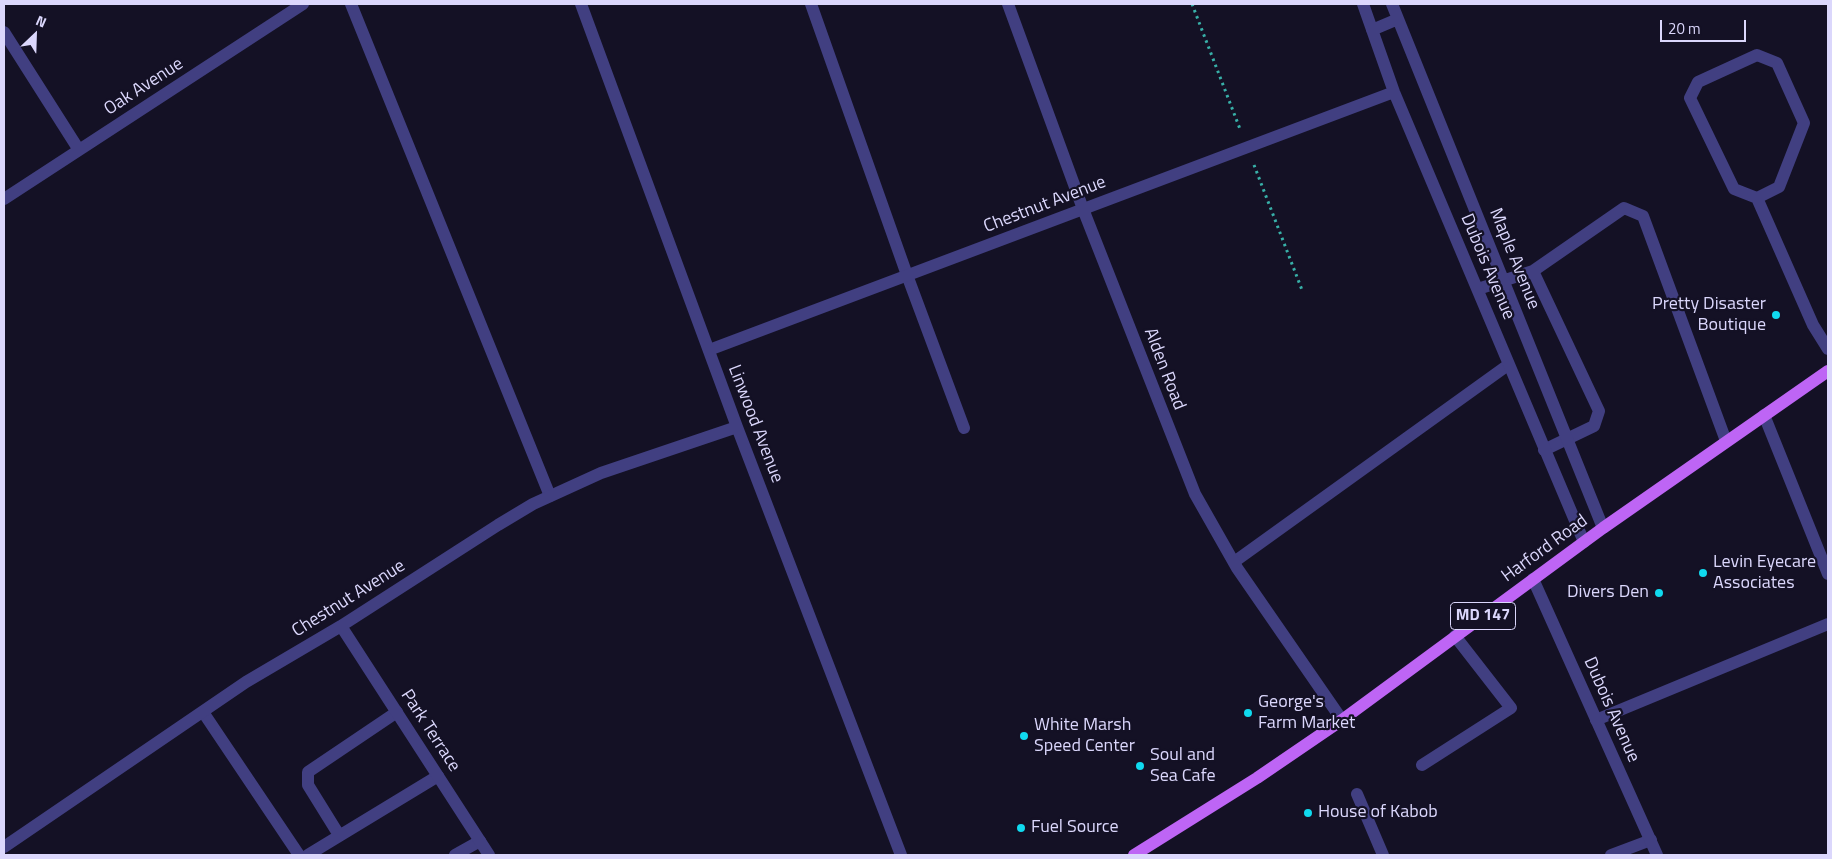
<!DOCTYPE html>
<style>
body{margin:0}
#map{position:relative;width:1832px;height:859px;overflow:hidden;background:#141125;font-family:"Titillium Web",sans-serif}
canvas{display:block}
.frame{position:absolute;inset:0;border:5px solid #dbd7fc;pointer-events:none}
.north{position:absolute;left:10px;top:10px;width:50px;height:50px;-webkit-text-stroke:4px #141125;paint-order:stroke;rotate:24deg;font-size:14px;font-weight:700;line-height:20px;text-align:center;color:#dbd7fc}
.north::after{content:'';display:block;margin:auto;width:18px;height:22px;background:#dbd7fc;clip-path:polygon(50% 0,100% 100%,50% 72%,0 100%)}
.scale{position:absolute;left:1660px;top:20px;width:86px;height:22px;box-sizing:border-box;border:2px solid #dbd7fc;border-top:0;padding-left:6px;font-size:15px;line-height:18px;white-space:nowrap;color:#dbd7fc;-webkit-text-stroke:4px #141125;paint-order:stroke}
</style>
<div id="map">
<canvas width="1832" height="859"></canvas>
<div class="frame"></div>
<div class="north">N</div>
<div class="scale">20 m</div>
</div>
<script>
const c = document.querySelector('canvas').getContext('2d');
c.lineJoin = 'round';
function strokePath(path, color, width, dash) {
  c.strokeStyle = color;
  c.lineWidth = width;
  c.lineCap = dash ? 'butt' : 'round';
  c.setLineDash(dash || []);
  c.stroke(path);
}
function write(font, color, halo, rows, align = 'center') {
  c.font = font + ' "Titillium Web",sans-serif';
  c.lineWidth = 4.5;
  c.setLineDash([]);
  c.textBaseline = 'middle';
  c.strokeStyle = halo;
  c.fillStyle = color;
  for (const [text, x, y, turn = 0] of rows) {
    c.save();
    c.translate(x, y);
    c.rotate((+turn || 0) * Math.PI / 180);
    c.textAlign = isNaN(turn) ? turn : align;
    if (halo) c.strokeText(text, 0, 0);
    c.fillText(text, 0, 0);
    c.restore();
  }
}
strokePath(new Path2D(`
 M 1192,4 L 1240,129
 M 1254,165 L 1302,290`), '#38b0a8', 3, [2.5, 4]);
strokePath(new Path2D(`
 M 351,4 L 550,496
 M 811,4 L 907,275 L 964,428
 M 1757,198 L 1779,187 L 1804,123 L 1777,63 L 1757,55 L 1698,82 L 1690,98 L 1734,189 L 1757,198 L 1813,325 L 1828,349
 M 1533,271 L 1624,208 L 1643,216 L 1726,441
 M 1478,289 L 1533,271 L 1599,411 L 1594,426 L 1544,450
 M 1764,415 L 1828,574
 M 1234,562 L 1508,365
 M 203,712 L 299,855
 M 1596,720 L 1828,624
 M 1422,765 L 1511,708 L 1455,636
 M 1357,794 L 1383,855
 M 339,835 L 308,785 L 308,772 L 397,712
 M 308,855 L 438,776
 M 455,855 L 480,841
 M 1611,855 L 1651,840`), '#413f81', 12);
strokePath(new Path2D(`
 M 581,4 L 737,427 L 901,855
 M 1008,4 L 1083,209 L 1195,494 L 1237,568 L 1342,720
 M 1363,4 L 1394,92 L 1584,542
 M 1392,4 L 1603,528
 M 1372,30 L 1398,19
 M 4,32 L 79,150
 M 4,199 L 303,4
 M 709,350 L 1394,92
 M 1533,579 L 1657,855
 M 341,626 L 489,855
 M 4,847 L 246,682 L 341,626 L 498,525 L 533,504 L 601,473 L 737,427`), '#413f81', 12);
strokePath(new Path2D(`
 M 1134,855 L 1257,778 L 1342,720 L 1603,528 L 1828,371`), '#be65f5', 12);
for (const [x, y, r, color] of [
 [1776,315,5,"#10daef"],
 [1703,573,5,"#10daef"],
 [1659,593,5,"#10daef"],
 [1248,713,5,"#10daef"],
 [1024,736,5,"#10daef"],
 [1140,766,5,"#10daef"],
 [1308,813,5,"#10daef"],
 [1021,828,5,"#10daef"]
]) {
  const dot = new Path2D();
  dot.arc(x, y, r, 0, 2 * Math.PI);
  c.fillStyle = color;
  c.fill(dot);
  strokePath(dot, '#141125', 2);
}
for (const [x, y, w] of [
 [1483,616,65]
]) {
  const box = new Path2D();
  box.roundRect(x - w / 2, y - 13.5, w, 27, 4);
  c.fillStyle = '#141125';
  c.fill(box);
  strokePath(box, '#dbd7fc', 1);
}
write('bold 16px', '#dbd7fc', null, [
 ["MD 147",1483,616]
]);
write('18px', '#dbd7fc', '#141125', [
 ["Oak Avenue",144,87,-33],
 ["Chestnut Avenue",1045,205,-21],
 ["Maple Avenue",1514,259,68],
 ["Dubois Avenue",1487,267,67],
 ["Alden Road",1164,369,69],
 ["Linwood Avenue",755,424,69],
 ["Harford Road",1545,549,-36],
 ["Chestnut Avenue",349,599,-32],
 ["Dubois Avenue",1611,710,66],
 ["Park Terrace",430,731,57]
]);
write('18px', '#dbd7fc', '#141125', [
 ["Pretty Disaster",1766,305,"right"],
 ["Boutique",1766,326,"right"],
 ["Levin Eyecare",1713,563],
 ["Associates",1713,584],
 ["Divers Den",1649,593,"right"],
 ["George's",1258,703],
 ["Farm Market",1258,724],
 ["White Marsh",1034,726],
 ["Speed Center",1034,747],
 ["Soul and",1150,756],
 ["Sea Cafe",1150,777],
 ["House of Kabob",1318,813],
 ["Fuel Source",1031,828]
], 'left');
</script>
